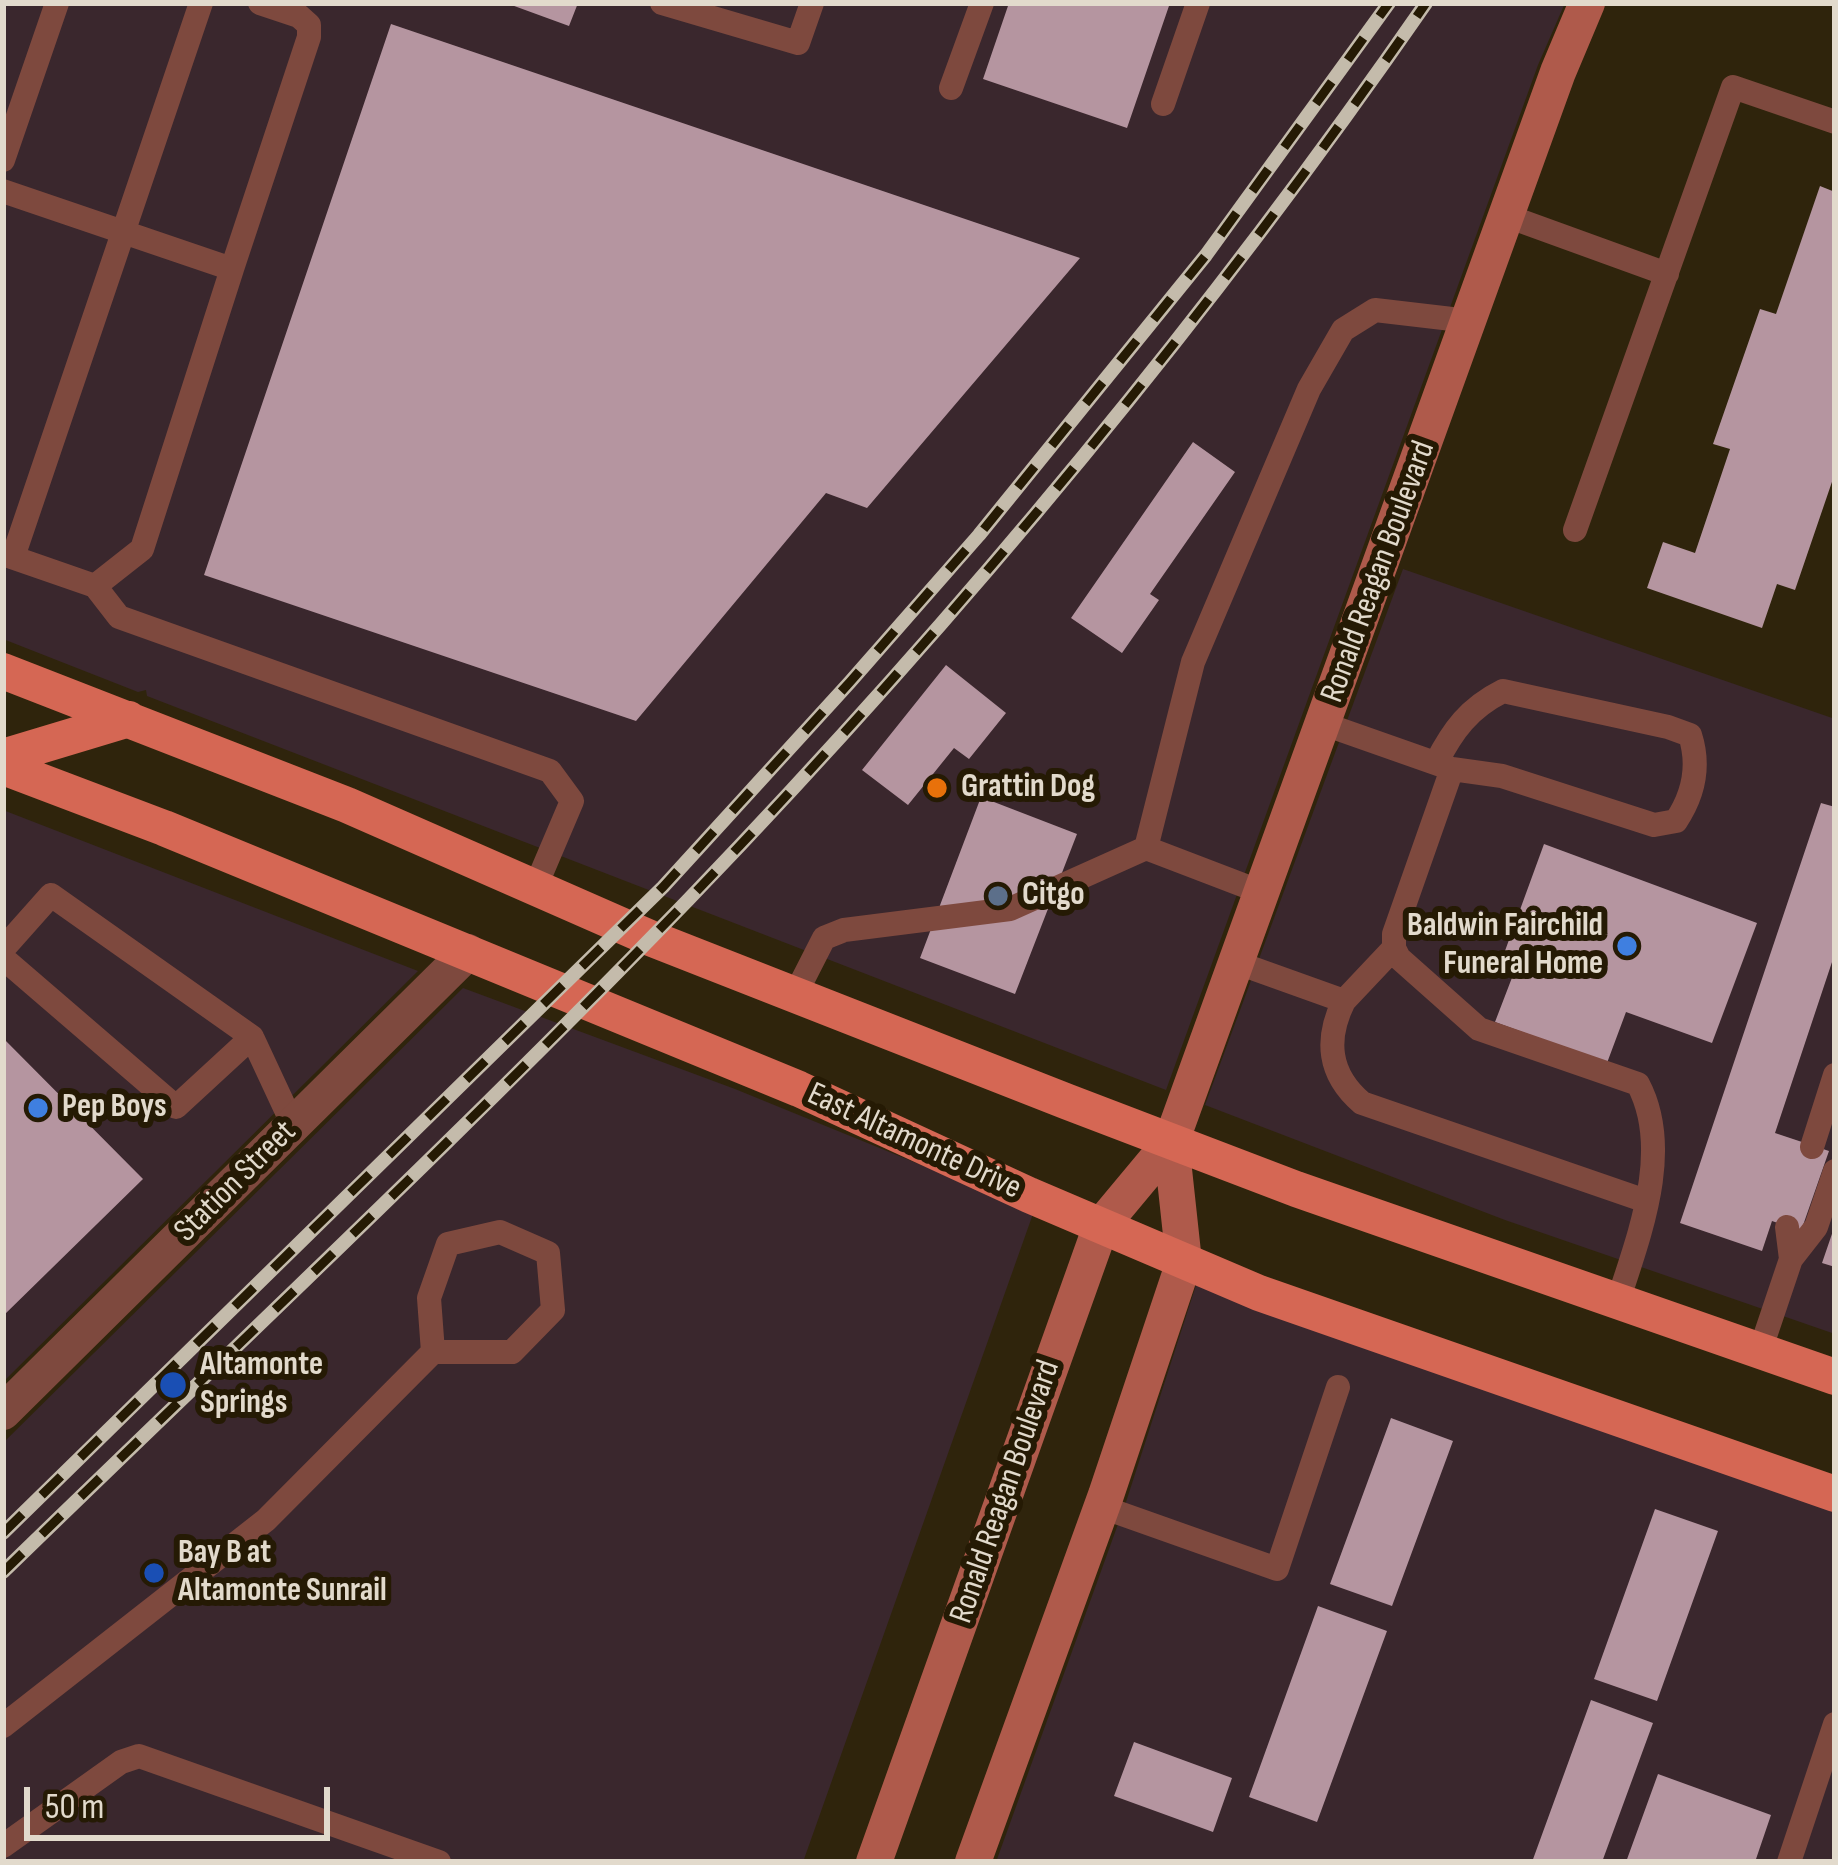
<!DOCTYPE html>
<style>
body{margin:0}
#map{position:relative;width:1838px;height:1865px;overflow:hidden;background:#2f240c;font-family:"Sofia Sans Condensed",sans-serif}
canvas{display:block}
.frame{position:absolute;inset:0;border:6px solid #e2dacc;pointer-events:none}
.scale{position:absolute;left:24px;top:1787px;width:306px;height:54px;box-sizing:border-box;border:6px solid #e2dacc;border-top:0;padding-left:15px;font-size:36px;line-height:42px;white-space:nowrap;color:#e2dacc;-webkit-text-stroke:9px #251a04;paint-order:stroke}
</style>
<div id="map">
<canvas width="1838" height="1865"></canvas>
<div class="frame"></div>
<div class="scale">50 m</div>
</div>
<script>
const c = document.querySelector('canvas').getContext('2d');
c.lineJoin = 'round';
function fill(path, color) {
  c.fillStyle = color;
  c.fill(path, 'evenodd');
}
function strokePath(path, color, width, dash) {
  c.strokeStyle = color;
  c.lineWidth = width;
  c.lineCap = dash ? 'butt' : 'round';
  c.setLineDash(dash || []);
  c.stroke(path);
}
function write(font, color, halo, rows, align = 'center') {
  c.font = font + ' "Sofia Sans Condensed",sans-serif';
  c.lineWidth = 12;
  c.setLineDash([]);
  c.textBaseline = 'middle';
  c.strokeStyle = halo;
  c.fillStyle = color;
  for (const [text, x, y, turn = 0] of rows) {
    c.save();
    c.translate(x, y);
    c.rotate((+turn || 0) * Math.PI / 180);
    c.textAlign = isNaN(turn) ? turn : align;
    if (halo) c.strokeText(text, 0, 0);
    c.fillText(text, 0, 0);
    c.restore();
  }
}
fill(new Path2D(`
 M 3,3 L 1565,3 L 1538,65 L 1166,1090 L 147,696 L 146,690 L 138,692 L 3,639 Z
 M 1403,569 L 1835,719 L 1835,1334 L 1505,1220 L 1205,1105 Z
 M 3,810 L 418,971 L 3,1382 Z
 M 463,988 L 735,1089 L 1034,1211 L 803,1862 L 3,1862 L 3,1443 Z
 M 1199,1276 L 1835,1486 L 1835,1862 L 996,1862 L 1126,1502 Z`), '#3a272d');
fill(new Path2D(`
 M 506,3 L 578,3 L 569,26 Z
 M 1009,3 L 1170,3 L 1127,128 L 983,79 Z
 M 391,24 L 1080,258 L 867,508 L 826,493 L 636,721 L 204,575 Z
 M 1820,186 L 1835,192 L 1835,473 L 1795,590 L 1777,584 L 1762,628 L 1647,588 L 1663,542 L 1695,553 L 1730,449 L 1713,444 L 1760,309 L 1776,314 Z
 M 1193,442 L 1235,472 L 1150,594 L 1159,600 L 1122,653 L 1071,618 Z
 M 946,665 L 1006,713 L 969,759 L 954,748 L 908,805 L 862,770 Z
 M 981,797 L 1077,834 L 1015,994 L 920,958 Z
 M 1821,803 L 1835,807 L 1835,953 L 1775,1133 L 1829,1151 L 1801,1231 L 1772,1221 L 1762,1251 L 1680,1223 Z
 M 1544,844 L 1757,923 L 1712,1043 L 1626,1012 L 1607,1063 L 1495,1022 L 1513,975 L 1498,970 Z
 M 3,1038 L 143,1179 L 3,1316 Z
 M 1834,1228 L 1835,1229 L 1835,1267 L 1822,1263 Z
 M 1391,1418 L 1453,1441 L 1392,1606 L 1330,1584 Z
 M 1655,1509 L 1718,1531 L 1657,1701 L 1594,1679 Z
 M 1318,1606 L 1387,1631 L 1317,1822 L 1249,1797 Z
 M 1591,1700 L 1653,1723 L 1602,1862 L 1532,1862 Z
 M 1134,1742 L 1232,1778 L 1213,1832 L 1114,1796 Z
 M 1658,1774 L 1771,1815 L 1755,1862 L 1626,1862 Z`), '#b595a0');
strokePath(new Path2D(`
 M 662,3 L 798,43 L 812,3
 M 951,88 L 982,3
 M 1163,104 L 1198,3
 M 3,160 L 57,3
 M 3,191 L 232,269 L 142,549 L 95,586
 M 1507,216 L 1667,274
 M 232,269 L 309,37 L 309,25 L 299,16 L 260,3
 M 1575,530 L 1733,87 L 1835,122
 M 3,554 L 95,586 L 119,617 L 550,771 L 572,801 L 535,888
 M 13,557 L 201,3
 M 1324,724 L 1452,769 L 1502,776 L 1654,825 L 1676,821 C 1694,794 1700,766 1690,735 L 1668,727 L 1503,691 C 1469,708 1453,730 1436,763
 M 1452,769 L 1394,934 L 1394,948 L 1399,958 L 1479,1029 L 1638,1084 C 1673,1150 1639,1235 1618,1301
 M 1261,892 L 1146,848 L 1193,662 L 1309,389 L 1343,330 L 1375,310 L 1469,321
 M 3,949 L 51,895 L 252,1037 L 176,1107 L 3,958
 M 1235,962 L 1344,1001 L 1394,948
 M 796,993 L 824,938 L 844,930 L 1010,909 L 1146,848
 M 1344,1001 C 1325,1039 1328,1074 1362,1103 L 1646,1201
 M 252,1037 L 293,1125
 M 1812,1147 L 1835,1075
 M 1787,1227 L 1791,1259
 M 1760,1351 L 1791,1259 L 1816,1227 L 1835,1171
 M 1102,1507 L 1277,1569 L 1338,1387
 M 3,1726 L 266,1520 L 433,1352 L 512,1352 L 553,1310 L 548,1253 L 500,1232 L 448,1244 L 429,1298 L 433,1352
 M 3,1846 L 121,1762 L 139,1756 L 439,1862
 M 1789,1862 L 1835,1724`), '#7e493e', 24);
strokePath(new Path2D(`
 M 3,1412 L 468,952`), '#7e493e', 36);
strokePath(new Path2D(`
 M 874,1862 L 1101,1226 L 1171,1142 L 1558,72 L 1587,3
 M 973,1862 L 1106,1495 L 1184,1262 L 1171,1142`), '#af5a4b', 36);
strokePath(new Path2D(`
 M 3,671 L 347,805 L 650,938 L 1068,1102 L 1296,1189 L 1835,1377
 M 3,757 L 129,719
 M 3,767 L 164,828 L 799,1089 L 1029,1195 L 1259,1293 L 1835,1494`), '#d56754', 36);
const rail = new Path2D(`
 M 3,1533 L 663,887 L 850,682 L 979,535 L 1206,255 L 1389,3
 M 3,1572 C 232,1349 466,1130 688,900 C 956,621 1206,321 1426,3`);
strokePath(rail, '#c4bbab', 14);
strokePath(rail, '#251a04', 9, [27]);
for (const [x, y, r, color] of [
 [937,788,12,"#e8710a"],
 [998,896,12,"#5c6f8a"],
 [1627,946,12,"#3f7fe0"],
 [38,1108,12,"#3f7fe0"],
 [173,1385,15,"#1a4fb4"],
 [154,1573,12,"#1a4fb4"]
]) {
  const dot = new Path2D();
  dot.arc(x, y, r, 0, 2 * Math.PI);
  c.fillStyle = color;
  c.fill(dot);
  strokePath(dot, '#251a04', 4.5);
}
write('33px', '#e2dacc', '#251a04', [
 ["Ronald Reagan Boulevard",1379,572,-70],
 ["East Altamonte Drive",914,1142,25],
 ["Station Street",236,1182,-45],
 ["Ronald Reagan Boulevard",1006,1492,-71]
]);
write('bold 33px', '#e2dacc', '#251a04', [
 ["Grattin Dog",961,788],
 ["Citgo",1022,896],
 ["Baldwin Fairchild",1603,927,"right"],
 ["Funeral Home",1603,965,"right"],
 ["Pep Boys",62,1108],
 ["Altamonte",200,1366],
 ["Springs",200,1404],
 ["Bay B at",178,1554],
 ["Altamonte Sunrail",178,1592]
], 'left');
</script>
